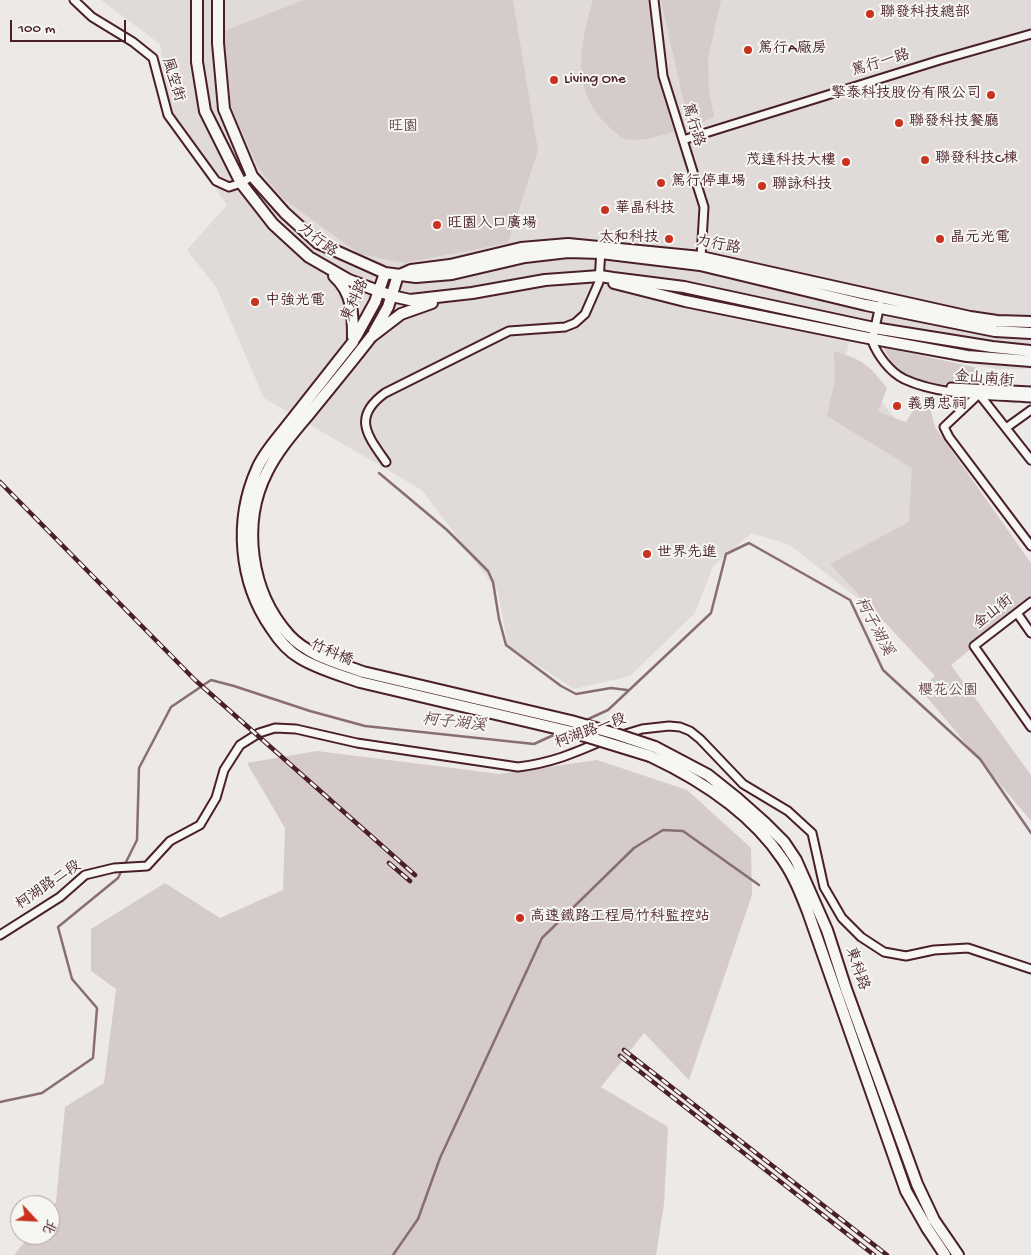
<!DOCTYPE html>
<meta charset="utf-8">
<style>
body{margin:0}
#map{position:relative;width:1031px;height:1255px;overflow:hidden;background:#ece9e6;font-family:"Gochi Hand","LXGW WenKai TC",sans-serif}
canvas{display:block}
.north{position:absolute;left:10px;top:1195px;width:50px;height:50px;box-sizing:border-box;background:#f6f6f2;border:1px solid #b1a0a2;border-radius:50%;rotate:115deg;font-size:14px;font-weight:700;line-height:20px;text-align:center;color:#4a1f2b}
.north::after{content:'';display:block;margin:auto;width:18px;height:22px;background:#c8321e;clip-path:polygon(50% 0,100% 100%,50% 72%,0 100%)}
.scale{position:absolute;left:10px;top:20px;width:116px;height:22px;box-sizing:border-box;border:2px solid #4a1f2b;border-top:0;padding-left:6px;font-size:15px;line-height:18px;white-space:nowrap;color:#4a1f2b;-webkit-text-stroke:4px #f6f6f2;paint-order:stroke}
</style>
<div id="map">
<canvas width="1031" height="1255"></canvas>
<div class="north">北</div>
<div class="scale">100 m</div>
</div>
<script>
const c = document.querySelector('canvas').getContext('2d');
c.lineJoin = 'round';
function fill(path, color) {
  c.fillStyle = color;
  c.fill(path, 'evenodd');
}
function strokePath(path, color, width, dash) {
  c.strokeStyle = color;
  c.lineWidth = width;
  c.lineCap = dash ? 'butt' : 'round';
  c.setLineDash(dash || []);
  c.stroke(path);
}
function write(font, color, halo, rows, align = 'center') {
  c.font = font + ' "Gochi Hand","LXGW WenKai TC",sans-serif';
  c.lineWidth = 4;
  c.setLineDash([]);
  c.textBaseline = 'middle';
  c.strokeStyle = halo;
  c.fillStyle = color;
  for (const [text, x, y, turn = 0] of rows) {
    c.save();
    c.translate(x, y);
    c.rotate((+turn || 0) * Math.PI / 180);
    c.textAlign = isNaN(turn) ? turn : align;
    if (halo) c.strokeText(text, 0, 0);
    c.fillText(text, 0, 0);
    c.restore();
  }
}
fill(new Path2D(`
 M 101,0 L 1031,0 L 1031,369 L 996,369 L 851,337 L 845,358 L 1031,582 L 936,660 L 790,545 L 752,533 L 713,566 L 695,613 L 630,676 L 574,689 L 508,646 L 498,592 L 422,490 L 264,398 L 216,287 L 187,250 L 227,205 L 170,124 L 160,44 Z`), '#e0dad8');
fill(new Path2D(`
 M 304,0 L 513,0 L 538,150 L 508,243 L 404,263 L 360,254 L 281,197 L 258,167 L 231,106 L 224,31 Z
 M 593,0 L 648,0 L 657,75 L 674,132 C 660,135 640,143 625,139 C 618,136 613,130 607,125 C 570,89 580,44 593,0 Z
 M 661,0 L 721,0 L 708,59 L 709,91 L 714,117 L 698,124 L 687,117 Z
 M 883,347 L 978,368 L 975,385 C 954,385 922,386 904,376 C 895,371 888,356 883,347 Z
 M 834,351 C 863,360 868,364 887,388 L 878,412 L 906,422 L 916,406 L 929,405 L 935,427 L 1031,563 L 1031,600 L 951,665 L 1031,775 L 1031,821 L 920,689 L 935,676 L 830,564 L 909,522 L 912,468 L 827,416 L 835,379 Z
 M 317,751 L 500,774 L 597,760 L 687,790 L 751,848 L 752,895 L 689,1080 L 644,1033 L 601,1087 L 668,1127 L 664,1204 L 656,1255 L 14,1255 L 30,1235 L 50,1235 L 50,1210 L 56,1202 L 65,1107 L 104,1083 L 116,989 L 91,971 L 91,929 L 165,883 L 220,918 L 283,890 L 285,828 L 247,763 Z`), '#d4cbca');
strokePath(new Path2D(`
 M 379,473 L 447,530 L 488,571 L 493,582 L 499,619 L 506,645 L 561,686 L 576,694 L 611,688 L 627,690
 M 584,721 L 608,710 L 711,613 L 726,554 L 749,543 L 850,600 L 883,670 L 980,759 L 1031,833
 M 0,1102 L 42,1093 L 93,1058 L 97,1008 L 72,979 L 58,927 L 118,878 L 137,840 L 139,768 L 171,707 L 211,680 L 234,686 L 310,711 L 365,726 L 534,744 L 558,733
 M 393,1255 L 418,1219 L 440,1158 L 542,938 L 634,848 L 663,830 L 683,831 L 759,885`), '#886e73', 2.5);
const street = new Path2D(`
 M 74,0 L 92,17 L 133,42 L 153,58 L 168,115 L 216,181 L 229,187 L 241,183 L 252,176
 M 654,0 L 663,76 L 704,207 L 701,257
 M 683,140 L 940,60 L 1031,34
 M 880,305 L 872,341 C 878,356 890,372 904,379 C 940,396 992,395 1031,398
 M 951,387 L 1031,391
 M 979,394 L 944,427 L 949,437 L 1031,546
 M 979,394 L 1031,460
 M 1006,428 L 1031,410
 M 386,462 C 367,435 352,417 385,393 L 509,331 L 565,327 L 575,323 L 585,314 L 599,282 L 601,249
 M 1031,602 L 974,646 L 1031,727
 M 1017,613 L 1031,633
 M 619,736 L 642,729 L 669,726 L 680,727 L 690,731 L 700,739 L 743,784 L 788,811 L 812,833 L 824,887 L 842,918 L 861,937 L 884,952 L 906,956 L 934,950 L 968,948 L 1031,969
 M 0,935 L 60,897 L 85,875 L 114,868 L 147,866 L 170,841 L 200,825 L 216,798 L 224,770 L 240,745 L 259,733 L 275,728 L 296,729 L 357,743 L 518,767 C 551,763 572,754 602,741`);
const secondary = new Path2D(`
 M 197,0 L 197,62 L 205,111 L 241,183 L 273,224 L 309,257 L 349,280 L 392,296 L 410,300 L 472,293 L 545,280 L 600,276 L 613,278 L 684,287 L 874,328 L 992,347 L 1031,351
 M 218,0 L 218,43 L 224,109 L 252,176 L 285,213 L 318,243 L 385,273 L 416,277 L 452,274 L 525,257 L 568,252 L 601,253 L 700,265 L 866,305 L 995,331 L 1031,333
 M 402,274 L 411,270 L 450,265 L 521,248 L 568,244 L 701,257 L 970,317 L 997,321 L 1031,322
 M 334,276 C 354,294 353,317 353,342
 M 614,283 L 685,301 L 863,337 L 967,356 L 1031,361
 M 374,332 L 388,307 L 398,275
 M 371,337 L 401,314 L 432,303
 M 354,340 L 375,302 L 385,273
 M 655,747 L 708,775 L 738,799 L 765,823 L 784,842 L 796,860 L 827,930 L 846,989 L 917,1184 L 934,1220 L 958,1255
 M 650,756 C 701,780 751,812 783,860 C 794,876 801,894 808,912 L 906,1191 L 927,1228 L 945,1255`);
strokePath(street, '#4a1f2b', 11);
strokePath(secondary, '#4a1f2b', 14);
strokePath(street, '#f6f6f2', 7);
strokePath(secondary, '#f6f6f2', 10);
const rail = new Path2D(`
 M 0,482 L 195,680 L 415,875
 M 389,863 L 410,881
 M 624,1050 L 887,1255
 M 620,1056 L 874,1255`);
strokePath(rail, '#4a1f2b', 4.5);
strokePath(rail, '#f6f6f2', 2.5, [8]);
const secondaryBridge = new Path2D(`
 M 371,337 C 351,363 330,388 309,414 C 294,432 278,450 267,472 C 241,523 250,592 289,635 C 307,655 338,663 363,672 L 571,721 L 616,734 L 655,747
 M 353,342 C 332,369 311,395 290,422 C 279,437 264,452 257,469 C 234,520 239,582 271,628 C 278,639 288,651 300,658 C 318,669 340,675 360,682 L 572,732 L 650,756`);
strokePath(secondaryBridge, '#4a1f2b', 14, []);
strokePath(secondaryBridge, '#f6f6f2', 10);
for (const [x, y, r, color] of [
 [870,14,5,"#c8321e"],
 [748,50,5,"#c8321e"],
 [554,80,5,"#c8321e"],
 [991,95,5,"#c8321e"],
 [899,123,5,"#c8321e"],
 [925,160,5,"#c8321e"],
 [846,162,5,"#c8321e"],
 [661,183,5,"#c8321e"],
 [762,186,5,"#c8321e"],
 [605,210,5,"#c8321e"],
 [437,225,5,"#c8321e"],
 [669,239,5,"#c8321e"],
 [940,239,5,"#c8321e"],
 [255,302,5,"#c8321e"],
 [897,406,5,"#c8321e"],
 [647,554,5,"#c8321e"],
 [520,918,5,"#c8321e"]
]) {
  const dot = new Path2D();
  dot.arc(x, y, r, 0, 2 * Math.PI);
  c.fillStyle = color;
  c.fill(dot);
  strokePath(dot, '#f6f6f2', 2);
}
write('15px', '#4a1f2b', '#f6f6f2', [
 ["聯發科技總部",880,14],
 ["篤行A廠房",758,50],
 ["Living One",564,80],
 ["擎泰科技股份有限公司",981,95,"right"],
 ["聯發科技餐廳",909,123],
 ["聯發科技C棟",935,160],
 ["茂達科技大樓",836,162,"right"],
 ["篤行停車場",671,183],
 ["聯詠科技",772,186],
 ["華晶科技",615,210],
 ["旺園入口廣場",447,225],
 ["太和科技",659,239,"right"],
 ["晶元光電",950,239],
 ["中強光電",265,302],
 ["義勇忠祠",907,406],
 ["世界先進",657,554],
 ["高速鐵路工程局竹科監控站",530,918]
], 'left');
write('15px', '#4a1f2b', '#f6f6f2', [
 ["篤行一路",881,64,-17],
 ["風空街",172,80,73],
 ["篤行路",692,125,73],
 ["力行路",317,241,38],
 ["力行路",718,246,11],
 ["東科路",356,301,-65],
 ["金山南街",984,380,5],
 ["金山街",994,613,-38],
 ["竹科橋",331,654,23],
 ["柯湖路一段",591,732,-20],
 ["柯湖路二段",49,886,-34],
 ["東科路",856,969,71]
]);
write('15px', '#6c4a53', '#f6f6f2', [
 ["旺園",403,128],
 ["櫻花公園",948,692]
]);
write('italic 16px', '#6e4d55', '#f6f6f2', [
 ["柯子湖溪",873,627,62],
 ["柯子湖溪",454,724,6]
]);
</script>
